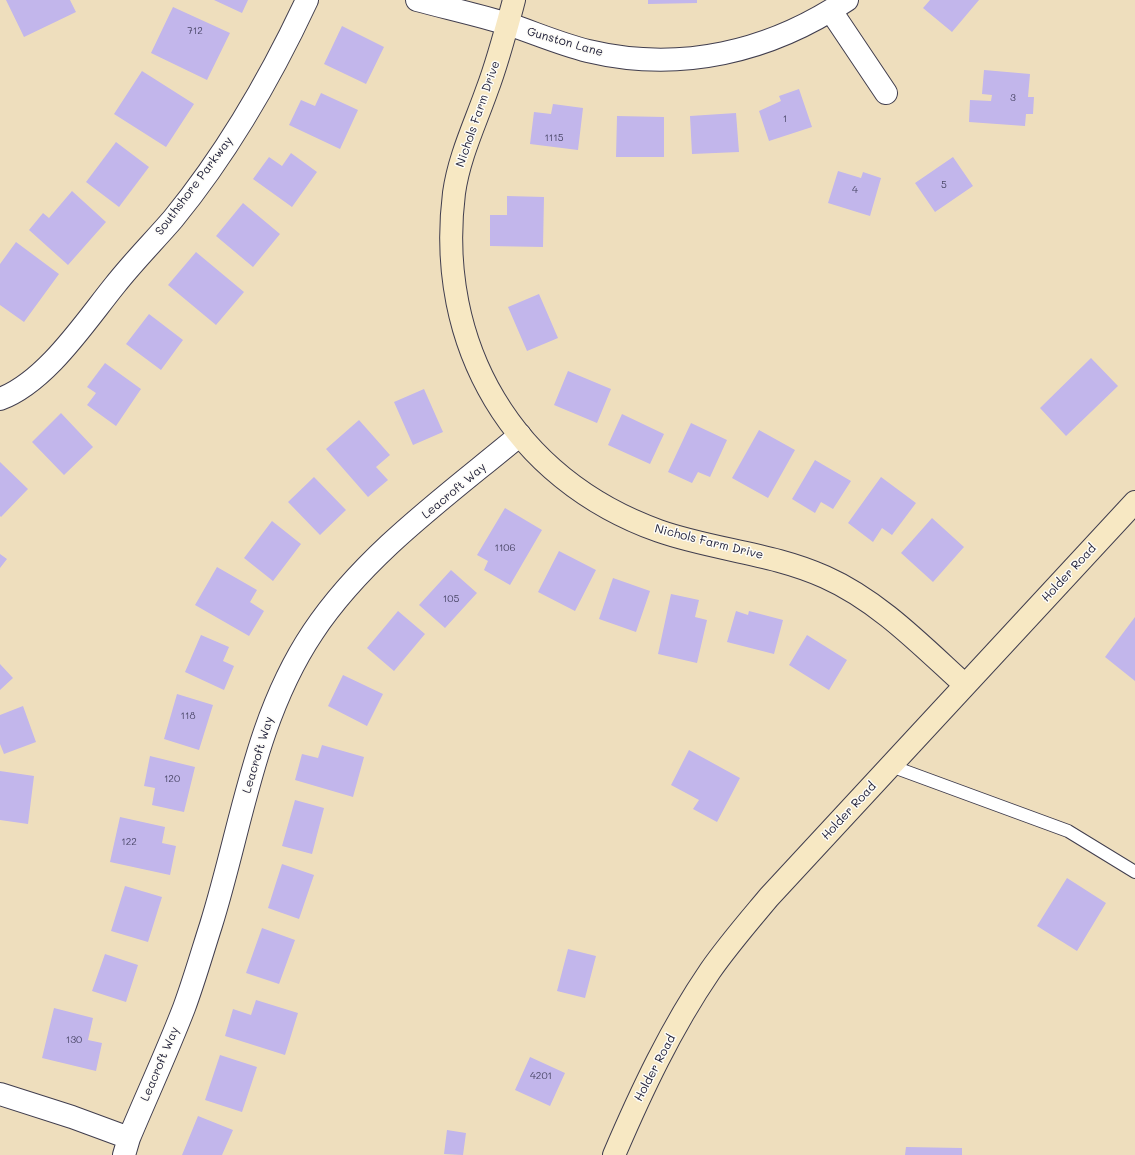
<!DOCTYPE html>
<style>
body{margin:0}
canvas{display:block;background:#eedebd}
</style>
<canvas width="1135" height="1155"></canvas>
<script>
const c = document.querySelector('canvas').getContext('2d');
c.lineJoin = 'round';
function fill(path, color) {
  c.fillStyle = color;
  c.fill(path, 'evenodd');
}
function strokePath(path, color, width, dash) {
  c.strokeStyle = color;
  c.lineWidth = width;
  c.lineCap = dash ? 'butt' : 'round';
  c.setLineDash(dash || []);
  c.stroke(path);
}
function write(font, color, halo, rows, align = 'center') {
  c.font = font + ' Mali,sans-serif';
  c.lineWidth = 3;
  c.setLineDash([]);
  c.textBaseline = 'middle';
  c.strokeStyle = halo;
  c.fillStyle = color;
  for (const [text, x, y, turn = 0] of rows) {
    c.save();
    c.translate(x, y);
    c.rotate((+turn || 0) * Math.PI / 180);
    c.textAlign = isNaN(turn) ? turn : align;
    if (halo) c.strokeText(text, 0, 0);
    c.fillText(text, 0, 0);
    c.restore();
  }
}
fill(new Path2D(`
 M 6,0 L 70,0 L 76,12 L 24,37 Z
 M 214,0 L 248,0 L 242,13 Z
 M 648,0 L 697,0 L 697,3 L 648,4 Z
 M 930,0 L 979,0 L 952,32 L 923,8 Z
 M 173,7 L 230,33 L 207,80 L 151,53 Z
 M 342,26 L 384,47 L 366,84 L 324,64 Z
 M 984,70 L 1030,74 L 1028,97 L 1034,97 L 1033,114 L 1026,114 L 1025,126 L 969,122 L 970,100 L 991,101 L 992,95 L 982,94 Z
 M 142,71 L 194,104 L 166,147 L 114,114 Z
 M 799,89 L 812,127 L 769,141 L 759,111 L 781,101 L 779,96 Z
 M 321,93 L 358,110 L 340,149 L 289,125 L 301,100 L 315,106 Z
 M 553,104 L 583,108 L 578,150 L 530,144 L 534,112 L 551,114 Z
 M 736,113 L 739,152 L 692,154 L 690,116 Z
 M 617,116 L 664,117 L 664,157 L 616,157 Z
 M 116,142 L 149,167 L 119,207 L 86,182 Z
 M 291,153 L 317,172 L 292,207 L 253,179 L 269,157 L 282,166 Z
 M 953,157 L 973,186 L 935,212 L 915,183 Z
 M 838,171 L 861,178 L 863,172 L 881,178 L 870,216 L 828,203 Z
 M 72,191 L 106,222 L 68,265 L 29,230 L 43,213 L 49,218 Z
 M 507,196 L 544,197 L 543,247 L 490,246 L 490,215 L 507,215 Z
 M 243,203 L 280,234 L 253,267 L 216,236 Z
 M 16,242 L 59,274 L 24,322 L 0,305 L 0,264 Z
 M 196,252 L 244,292 L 216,325 L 168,285 Z
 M 539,294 L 558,338 L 527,351 L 508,307 Z
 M 149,314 L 183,340 L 161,370 L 126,344 Z
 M 1091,358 L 1118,386 L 1066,436 L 1040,408 Z
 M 105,363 L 141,389 L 116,426 L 87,405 L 96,393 L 87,387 Z
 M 568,371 L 611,389 L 597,423 L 554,405 Z
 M 424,389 L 443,432 L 413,445 L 394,402 Z
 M 61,413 L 93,447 L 64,475 L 32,442 Z
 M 622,414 L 664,434 L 650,464 L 608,445 Z
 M 359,420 L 390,455 L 376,467 L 388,480 L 368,497 L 326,449 Z
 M 691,423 L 727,440 L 710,477 L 698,472 L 692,483 L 668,472 Z
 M 759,430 L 795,450 L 768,498 L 732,478 Z
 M 815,460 L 851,481 L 833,509 L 821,502 L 815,513 L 792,499 Z
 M 0,462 L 28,489 L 1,517 L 0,516 Z
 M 314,477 L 346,510 L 320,535 L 288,502 Z
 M 881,477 L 916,503 L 892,535 L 882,528 L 873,542 L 848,523 Z
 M 505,508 L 542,530 L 510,585 L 484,570 L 488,561 L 477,555 Z
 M 932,518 L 964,547 L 933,582 L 901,553 Z
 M 272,521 L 301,544 L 273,581 L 244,558 Z
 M 559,551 L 596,570 L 575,611 L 538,592 Z
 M 0,554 L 7,559 L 0,568 Z
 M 217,567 L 257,590 L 250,602 L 264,611 L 249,636 L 195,605 Z
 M 451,570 L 477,593 L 445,628 L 419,605 Z
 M 613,578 L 650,591 L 636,632 L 599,619 Z
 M 671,594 L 699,600 L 695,617 L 707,620 L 697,663 L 658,654 Z
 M 398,611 L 425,634 L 394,671 L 367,648 Z
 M 736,611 L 748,615 L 749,611 L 783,620 L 774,654 L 727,642 Z
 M 1135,617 L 1135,681 L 1105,657 Z
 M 201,635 L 229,647 L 223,661 L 234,666 L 224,690 L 185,672 Z
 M 807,635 L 847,660 L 829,690 L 789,665 Z
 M 0,664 L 13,678 L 0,690 Z
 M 343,675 L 383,694 L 367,726 L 328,706 Z
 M 177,694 L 213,705 L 199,750 L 164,739 Z
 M 23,706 L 36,742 L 4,754 L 0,744 L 0,715 Z
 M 322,745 L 364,757 L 353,797 L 295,780 L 302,754 L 318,758 Z
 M 689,750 L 740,778 L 717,822 L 693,809 L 699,800 L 671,785 Z
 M 150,756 L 195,767 L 184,812 L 152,805 L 155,788 L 144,786 Z
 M 0,771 L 34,776 L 28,824 L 0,820 Z
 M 295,800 L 324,808 L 312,854 L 282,846 Z
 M 120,817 L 165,827 L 162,843 L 176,846 L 170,875 L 110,862 Z
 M 282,864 L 314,875 L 299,919 L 268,908 Z
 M 1067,878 L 1106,903 L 1077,951 L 1037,926 Z
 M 125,886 L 162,897 L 148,942 L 111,931 Z
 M 262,928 L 295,940 L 279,984 L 246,973 Z
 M 568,949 L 596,956 L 585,998 L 557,991 Z
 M 105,954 L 138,965 L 126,1002 L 92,991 Z
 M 256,1000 L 298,1013 L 285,1055 L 225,1036 L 233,1009 L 251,1015 Z
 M 54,1008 L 93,1018 L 88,1040 L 102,1043 L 96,1071 L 42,1058 Z
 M 220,1055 L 257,1067 L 242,1112 L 205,1100 Z
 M 530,1057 L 565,1073 L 550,1106 L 515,1090 Z
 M 198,1116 L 233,1130 L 222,1155 L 182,1155 Z
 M 447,1130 L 466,1133 L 463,1155 L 444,1154 Z
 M 906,1147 L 962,1148 L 962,1155 L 905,1155 Z`), '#c2b6eb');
const lane = new Path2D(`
 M 891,766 L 1068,831 L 1135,872`);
const street = new Path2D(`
 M 417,0 C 447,8 478,15 508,24 C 535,33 560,44 588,51 C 680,73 770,52 847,0
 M 831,11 L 886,93
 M 0,399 C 46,382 85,322 115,285 C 133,262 154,241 173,219 C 227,153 271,77 307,0
 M 0,1094 L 72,1117 L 129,1138
 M 124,1155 L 129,1138 C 147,1095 167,1052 184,1008 C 194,981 202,953 211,925 C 242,826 254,720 313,632 C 365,554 448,495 520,435`);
const secondary = new Path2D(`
 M 514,0 C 506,30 498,61 487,90 C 475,124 459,157 454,193 C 435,345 513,479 659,531 C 713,550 772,553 825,577 C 879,601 922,646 965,685
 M 614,1155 C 641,1092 671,1028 710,971 C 728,945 749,921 769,897 L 1135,502`);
strokePath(lane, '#413e4e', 14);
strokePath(street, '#413e4e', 24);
strokePath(secondary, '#413e4e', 24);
strokePath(lane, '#fff', 12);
strokePath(street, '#fff', 22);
strokePath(secondary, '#f7e8c3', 22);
write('10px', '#4a4767', null, [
 ["712",195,31],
 ["3",1013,98],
 ["1",785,119],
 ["1115",554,138],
 ["5",944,185],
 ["4",855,190],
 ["1106",505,548],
 ["105",451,599],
 ["118",188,716],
 ["120",172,779],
 ["122",129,842],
 ["130",74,1040],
 ["4201",541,1076]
]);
write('12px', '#22223b', '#fdfcf7', [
 ["Gunston Lane",565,42,16],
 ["Nichols Farm Drive",478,114,-71],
 ["Southshore Parkway",194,186,-53],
 ["Leacroft Way",454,491,-40],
 ["Nichols Farm Drive",709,542,14],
 ["Holder Road",1069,573,-47],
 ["Leacroft Way",258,755,-73],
 ["Holder Road",849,811,-47],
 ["Leacroft Way",160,1064,-67],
 ["Holder Road",655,1068,-62]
]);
</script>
